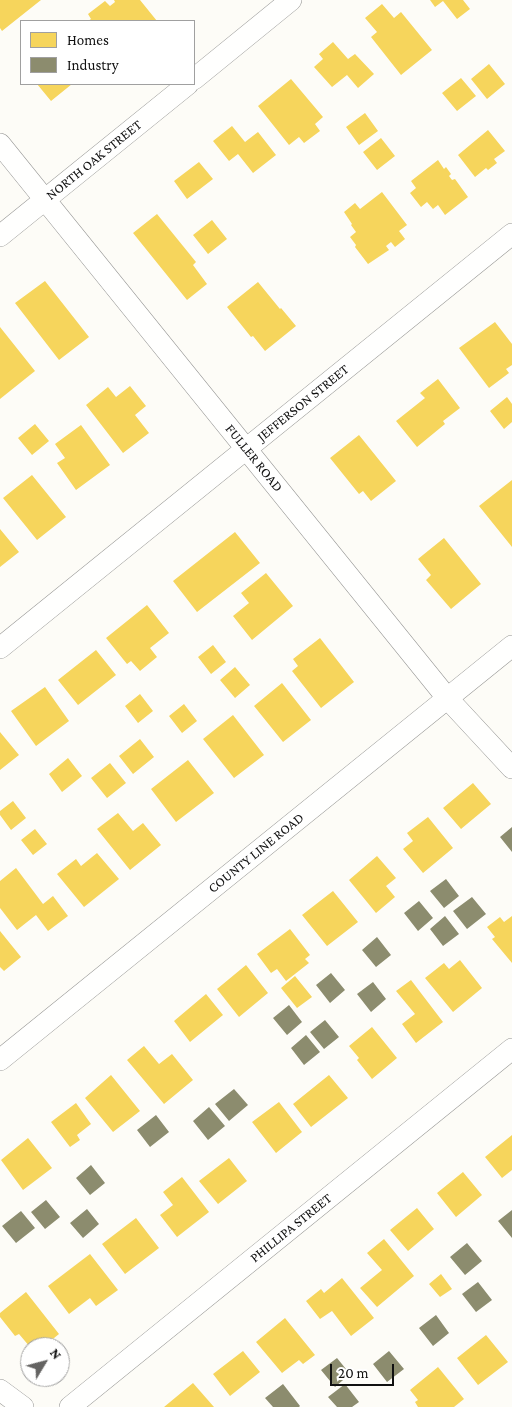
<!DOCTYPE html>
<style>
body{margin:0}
#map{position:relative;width:512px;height:1407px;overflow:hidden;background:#fdfcf7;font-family:"Crimson Pro",serif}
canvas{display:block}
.legend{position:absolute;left:20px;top:20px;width:175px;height:65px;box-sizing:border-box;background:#fff;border:1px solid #a0a0a0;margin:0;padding:6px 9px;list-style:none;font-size:15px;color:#111}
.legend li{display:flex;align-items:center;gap:10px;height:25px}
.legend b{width:25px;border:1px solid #a0a0a0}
.north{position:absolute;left:20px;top:1337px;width:50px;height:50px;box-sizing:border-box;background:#fff;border:1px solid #a0a0a0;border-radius:50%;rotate:53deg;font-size:14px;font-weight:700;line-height:20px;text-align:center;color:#111}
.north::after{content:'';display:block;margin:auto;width:18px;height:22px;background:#646362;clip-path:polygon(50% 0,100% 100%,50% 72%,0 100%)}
.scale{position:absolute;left:330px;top:1364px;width:64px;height:22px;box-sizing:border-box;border:2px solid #111;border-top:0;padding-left:6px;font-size:15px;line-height:18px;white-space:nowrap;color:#111;-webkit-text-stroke:4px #fff;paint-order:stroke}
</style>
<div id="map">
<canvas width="512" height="1407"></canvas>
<ul class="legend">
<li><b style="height:14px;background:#f6d55c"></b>Homes</li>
<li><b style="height:14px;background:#8c8c6e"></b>Industry</li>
</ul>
<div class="north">N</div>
<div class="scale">20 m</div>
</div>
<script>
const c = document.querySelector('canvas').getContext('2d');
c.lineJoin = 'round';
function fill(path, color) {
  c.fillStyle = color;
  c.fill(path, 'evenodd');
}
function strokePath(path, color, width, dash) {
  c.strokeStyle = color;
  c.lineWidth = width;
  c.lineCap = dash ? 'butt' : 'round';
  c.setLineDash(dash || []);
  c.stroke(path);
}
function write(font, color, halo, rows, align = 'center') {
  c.font = font + ' "Crimson Pro",serif';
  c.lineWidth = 5;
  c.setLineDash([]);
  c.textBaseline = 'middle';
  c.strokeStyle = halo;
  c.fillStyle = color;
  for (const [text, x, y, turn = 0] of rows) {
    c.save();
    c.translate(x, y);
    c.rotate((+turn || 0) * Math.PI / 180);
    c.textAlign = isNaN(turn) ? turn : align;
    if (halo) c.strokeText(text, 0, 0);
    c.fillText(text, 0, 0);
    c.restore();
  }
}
fill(new Path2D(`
 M 0,0 L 41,0 L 2,31 L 0,28 Z
 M 114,0 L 140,0 L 157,21 L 88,21 L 91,19 L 88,14 L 105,1 L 110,6 L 115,2 Z
 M 430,0 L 463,0 L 470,9 L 457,19 L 443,1 L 435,7 Z
 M 382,4 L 394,18 L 401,12 L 432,50 L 401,75 L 371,37 L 377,32 L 365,18 Z
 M 333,42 L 348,59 L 355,54 L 374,74 L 358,88 L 347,75 L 332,87 L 314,67 L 323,59 L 319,54 Z
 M 489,64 L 505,84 L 487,99 L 471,79 Z
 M 461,78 L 476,96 L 457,111 L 442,93 Z
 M 291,79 L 323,117 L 315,124 L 320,131 L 304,143 L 299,137 L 289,145 L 258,106 Z
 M 37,84 L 72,84 L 51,101 Z
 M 365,113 L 378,131 L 359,145 L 346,127 Z
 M 232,126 L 245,142 L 258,132 L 276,155 L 253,173 L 238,154 L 229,161 L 213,141 Z
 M 488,130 L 505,151 L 494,159 L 497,163 L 488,170 L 486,168 L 475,177 L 458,155 Z
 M 381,138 L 395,156 L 377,170 L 363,152 Z
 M 438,160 L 444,169 L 446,167 L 451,174 L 449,176 L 452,180 L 455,179 L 468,197 L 445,215 L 438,205 L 433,209 L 427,202 L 421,207 L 410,193 L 416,188 L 411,181 Z
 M 199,162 L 213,179 L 187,199 L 174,181 Z
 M 382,192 L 407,225 L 399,231 L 405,239 L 395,247 L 391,242 L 386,246 L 389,250 L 368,264 L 355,247 L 356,245 L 350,237 L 356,232 L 351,225 L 352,224 L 344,212 L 355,203 L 360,209 Z
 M 157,214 L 196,262 L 193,265 L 207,284 L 187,300 L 133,233 Z
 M 212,220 L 227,239 L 208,254 L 193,235 Z
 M 45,281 L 89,337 L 59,360 L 15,303 Z
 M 258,282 L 280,309 L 281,308 L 296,326 L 265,351 L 253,336 L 251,337 L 227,307 Z
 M 495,322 L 512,344 L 512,365 L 506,369 L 509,373 L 489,388 L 459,348 Z
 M 0,327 L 35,371 L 0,399 Z
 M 438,379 L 460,408 L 443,421 L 445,424 L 417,447 L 396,421 L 425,398 L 420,393 Z
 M 130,386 L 146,406 L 135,415 L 149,433 L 123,453 L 86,405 L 108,387 L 116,397 Z
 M 507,397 L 512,404 L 512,422 L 504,429 L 490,411 Z
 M 35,424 L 49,441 L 32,455 L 18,438 Z
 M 81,425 L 110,465 L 76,490 L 57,463 L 65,458 L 55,444 Z
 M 359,435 L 396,481 L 371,501 L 363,491 L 359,494 L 330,458 Z
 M 32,475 L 66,517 L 37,540 L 3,498 Z
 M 512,480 L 512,547 L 479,506 Z
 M 0,529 L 19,552 L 0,567 Z
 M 235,532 L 260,563 L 197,612 L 173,581 Z
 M 444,538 L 481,584 L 451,609 L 426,580 L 431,575 L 418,559 Z
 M 266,573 L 293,606 L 252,640 L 233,616 L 249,603 L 241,593 Z
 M 147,605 L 169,633 L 150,648 L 157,657 L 140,671 L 131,661 L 127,664 L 106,638 Z
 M 320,638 L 354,682 L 321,708 L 292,671 L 298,666 L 293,659 Z
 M 213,645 L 226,662 L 211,674 L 198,657 Z
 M 96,650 L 116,675 L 78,705 L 58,680 Z
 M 235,667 L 250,685 L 235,698 L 220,680 Z
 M 282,683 L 311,720 L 283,742 L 254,706 Z
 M 45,687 L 69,721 L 36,746 L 11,711 Z
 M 140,694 L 153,711 L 138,723 L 125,706 Z
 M 184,704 L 197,721 L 182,733 L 169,716 Z
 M 233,715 L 264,755 L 234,778 L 203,739 Z
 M 0,732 L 19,755 L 0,770 Z
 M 140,739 L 154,757 L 133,774 L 119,756 Z
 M 68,758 L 82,776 L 62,792 L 49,774 Z
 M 188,760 L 214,793 L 176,822 L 151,789 Z
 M 110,763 L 126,783 L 107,798 L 91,778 Z
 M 473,783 L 491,804 L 461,829 L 443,808 Z
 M 13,801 L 26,818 L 11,830 L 0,815 L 0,811 Z
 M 118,813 L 133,831 L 143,823 L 161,845 L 130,870 L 97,829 Z
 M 428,817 L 453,848 L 423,873 L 403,849 L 413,841 L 407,833 Z
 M 35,829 L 47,844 L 33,855 L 21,840 Z
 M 97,853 L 119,879 L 84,907 L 57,874 L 76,859 L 81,866 Z
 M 377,856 L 396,878 L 386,886 L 395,897 L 376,913 L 349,880 Z
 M 16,868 L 43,904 L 53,896 L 68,916 L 48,931 L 36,915 L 17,930 L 0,908 L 0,881 Z
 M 333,891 L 358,922 L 327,946 L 302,915 Z
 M 512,916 L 512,963 L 492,939 L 495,937 L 487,927 L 500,917 L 504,922 Z
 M 290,929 L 310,955 L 305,959 L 309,963 L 286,981 L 277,969 L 271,973 L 257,954 Z
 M 0,931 L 21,957 L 4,971 L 0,967 Z
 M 460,960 L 482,988 L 453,1012 L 425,978 L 444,963 L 449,969 Z
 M 246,965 L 268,993 L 239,1017 L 217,989 Z
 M 295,976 L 312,997 L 297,1008 L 281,988 Z
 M 411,980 L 443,1022 L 416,1043 L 402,1024 L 415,1014 L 396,991 Z
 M 206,994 L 223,1015 L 190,1042 L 174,1021 Z
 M 372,1027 L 397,1058 L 372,1079 L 357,1060 L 359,1058 L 349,1046 Z
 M 144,1046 L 159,1064 L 172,1054 L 193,1080 L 164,1104 L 127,1060 Z
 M 111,1075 L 140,1111 L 113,1132 L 85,1098 Z
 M 329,1075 L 348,1098 L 311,1127 L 293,1104 Z
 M 279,1102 L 302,1132 L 276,1153 L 252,1122 Z
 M 76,1103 L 91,1124 L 77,1135 L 80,1140 L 70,1147 L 51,1122 Z
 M 512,1135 L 512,1170 L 502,1178 L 485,1157 Z
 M 28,1138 L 52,1168 L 23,1190 L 1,1160 Z
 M 229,1158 L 247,1181 L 218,1204 L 199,1181 Z
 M 463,1172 L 482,1195 L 456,1217 L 437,1193 Z
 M 182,1177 L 209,1212 L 177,1237 L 160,1215 L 173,1205 L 163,1192 Z
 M 417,1208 L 434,1229 L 408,1251 L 390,1230 Z
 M 136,1218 L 159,1248 L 125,1274 L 102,1244 Z
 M 384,1239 L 414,1276 L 377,1307 L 360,1288 L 382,1270 L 367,1253 Z
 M 90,1254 L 118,1290 L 96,1306 L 90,1298 L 69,1314 L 48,1286 Z
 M 441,1274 L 452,1289 L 440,1297 L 429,1284 Z
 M 342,1278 L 374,1318 L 351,1336 L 332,1311 L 320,1319 L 306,1301 L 321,1289 L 324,1293 Z
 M 26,1292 L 59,1334 L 43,1347 L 30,1347 L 19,1334 L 15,1336 L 0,1317 L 0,1313 Z
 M 285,1318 L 315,1355 L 303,1364 L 299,1360 L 282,1373 L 256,1342 Z
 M 486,1335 L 508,1362 L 478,1385 L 457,1358 Z
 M 243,1351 L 260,1372 L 230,1396 L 213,1374 Z
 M 438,1367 L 464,1399 L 454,1407 L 418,1407 L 415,1402 L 418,1400 L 410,1390 Z
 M 193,1383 L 214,1407 L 164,1407 Z`), '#f6d55c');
fill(new Path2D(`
 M 512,827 L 512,852 L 500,837 Z
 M 446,879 L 459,896 L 444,908 L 430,891 Z
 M 472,897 L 486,914 L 467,929 L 453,911 Z
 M 419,901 L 433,918 L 418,931 L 404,913 Z
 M 445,916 L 459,934 L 443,946 L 430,929 Z
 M 377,937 L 391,955 L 376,967 L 362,950 Z
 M 331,973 L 345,990 L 330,1003 L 316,985 Z
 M 373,982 L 386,999 L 371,1012 L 357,994 Z
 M 289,1005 L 302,1022 L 287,1035 L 273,1018 Z
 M 325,1020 L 339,1037 L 324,1049 L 310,1032 Z
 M 306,1035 L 320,1052 L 304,1065 L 291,1048 Z
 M 234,1089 L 248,1105 L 229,1121 L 215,1104 Z
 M 209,1107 L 225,1126 L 208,1140 L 193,1121 Z
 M 156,1115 L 169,1132 L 150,1147 L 137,1130 Z
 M 91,1165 L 105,1183 L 90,1195 L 76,1178 Z
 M 46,1200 L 60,1217 L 45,1229 L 31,1212 Z
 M 87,1209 L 99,1224 L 83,1238 L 70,1223 Z
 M 512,1210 L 512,1238 L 498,1221 Z
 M 21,1211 L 35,1228 L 16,1243 L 2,1226 Z
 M 467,1243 L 482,1261 L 465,1275 L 450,1257 Z
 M 478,1282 L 492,1300 L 476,1312 L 462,1294 Z
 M 436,1315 L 449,1333 L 433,1346 L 419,1328 Z
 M 389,1351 L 404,1369 L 387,1382 L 373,1364 Z
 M 337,1358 L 350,1374 L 335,1387 L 321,1370 Z
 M 283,1384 L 300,1406 L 299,1407 L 273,1407 L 265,1398 Z
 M 345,1384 L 359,1402 L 352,1407 L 337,1407 L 328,1397 Z`), '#8c8c6e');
const minor = new Path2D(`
 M 194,79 L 291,0
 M 0,144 L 448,699 L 512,768
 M 0,236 L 188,84
 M 0,648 L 512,234
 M 0,1060 L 512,646
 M 0,1390 L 23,1407
 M 70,1407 L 512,1049`);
strokePath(minor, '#979795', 22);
strokePath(minor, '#fffffe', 21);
write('14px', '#111', '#fff', [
 ["NORTH OAK STREET",94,160,-39],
 ["JEFFERSON STREET",303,403,-39],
 ["FULLER ROAD",254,458,51],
 ["COUNTY LINE ROAD",256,853,-39],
 ["PHILLIPA STREET",291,1228,-39]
]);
</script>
